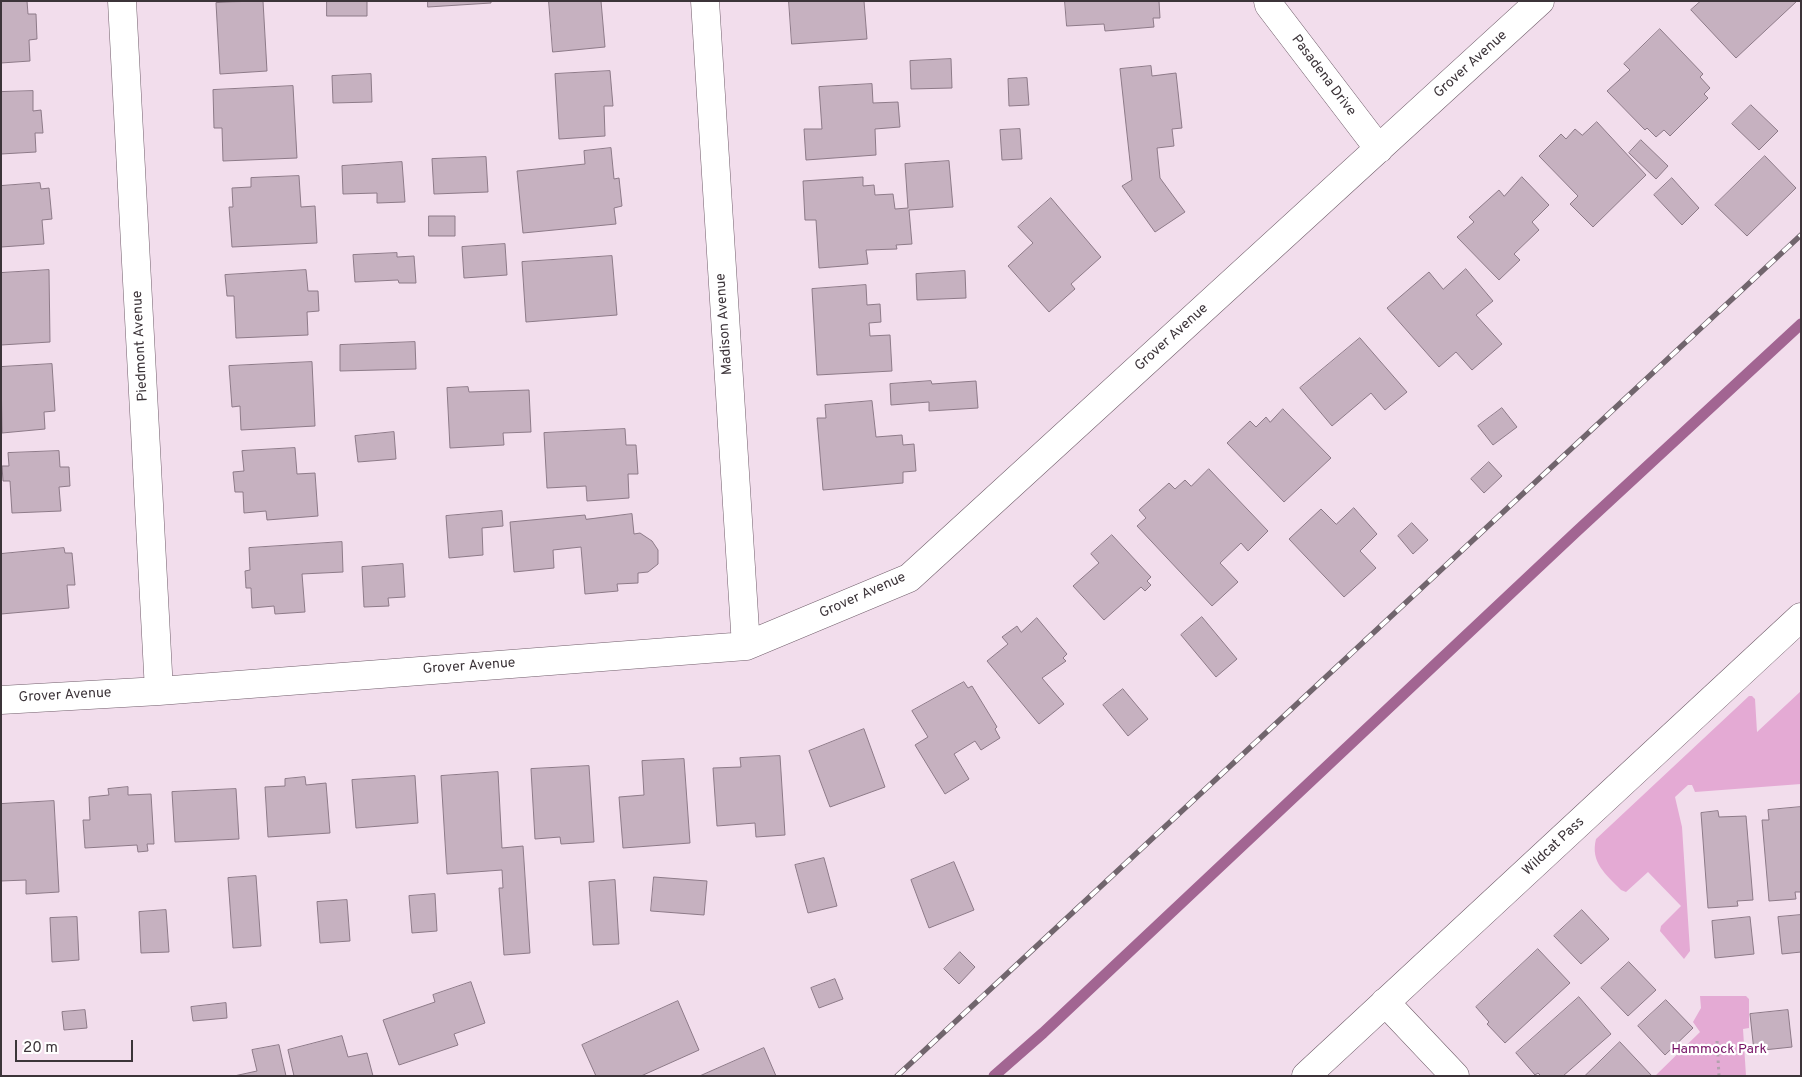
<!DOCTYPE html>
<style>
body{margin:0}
#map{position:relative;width:1802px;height:1077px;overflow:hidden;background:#f2ddec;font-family:Overpass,sans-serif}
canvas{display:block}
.frame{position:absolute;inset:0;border:2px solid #3c3439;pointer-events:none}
.scale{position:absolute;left:15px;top:1040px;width:118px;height:22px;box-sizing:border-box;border:2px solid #3c3439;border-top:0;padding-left:6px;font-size:15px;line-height:18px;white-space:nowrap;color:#3c3439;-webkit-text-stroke:4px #fff;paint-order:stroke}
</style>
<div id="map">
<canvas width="1802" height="1077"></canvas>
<div class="frame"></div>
<div class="scale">20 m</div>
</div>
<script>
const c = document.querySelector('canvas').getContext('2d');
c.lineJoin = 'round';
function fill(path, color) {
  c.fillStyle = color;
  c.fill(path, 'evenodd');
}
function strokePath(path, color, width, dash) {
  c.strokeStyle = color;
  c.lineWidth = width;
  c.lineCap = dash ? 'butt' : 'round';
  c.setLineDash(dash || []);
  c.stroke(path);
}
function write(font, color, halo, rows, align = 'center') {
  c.font = font + ' Overpass,sans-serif';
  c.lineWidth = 4.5;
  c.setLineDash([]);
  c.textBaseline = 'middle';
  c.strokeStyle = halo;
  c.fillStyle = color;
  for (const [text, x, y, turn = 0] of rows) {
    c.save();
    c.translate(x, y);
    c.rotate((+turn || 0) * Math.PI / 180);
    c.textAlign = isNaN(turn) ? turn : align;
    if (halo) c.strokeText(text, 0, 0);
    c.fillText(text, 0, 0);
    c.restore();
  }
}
fill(new Path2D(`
 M 1801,691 L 1801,784 L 1695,792 L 1692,785 L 1688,785 L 1675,797 L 1682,827 L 1690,951 L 1684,959 L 1660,931 L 1661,926 L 1681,906 L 1648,872 L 1626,892 L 1621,890 C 1606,874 1590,863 1596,839 L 1749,696 L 1752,696 L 1755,699 L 1757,732 Z
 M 1700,996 L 1746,996 L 1749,999 L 1749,1028 L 1743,1029 L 1746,1076 L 1655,1076 L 1700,1032 L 1693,1022 L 1701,1008 Z`), '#e4aad4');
strokePath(new Path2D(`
 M 994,1076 L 1043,1033 L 1576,532 L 1801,324`), '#a26592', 11);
const building = new Path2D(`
 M 1,1 L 27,1 L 28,14 L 36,14 L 37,39 L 29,40 L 30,61 L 1,63 Z
 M 263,1 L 267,71 L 220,74 L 216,3 Z
 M 327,1 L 367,1 L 367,16 L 327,16 Z
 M 428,1 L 491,1 L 491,3 L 428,7 Z
 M 549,1 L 601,1 L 605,47 L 553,52 Z
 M 789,1 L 864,1 L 867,39 L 792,44 Z
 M 1065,1 L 1159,1 L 1160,18 L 1153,18 L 1154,27 L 1105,31 L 1104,24 L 1067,26 Z
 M 1701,1 L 1797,1 L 1736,58 L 1691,10 Z
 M 1660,29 L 1703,74 L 1700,77 L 1710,88 L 1704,94 L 1708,98 L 1670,136 L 1664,130 L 1656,137 L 1647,128 L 1645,130 L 1607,91 L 1630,70 L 1624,64 Z
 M 951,59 L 952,88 L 911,89 L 910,61 Z
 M 1151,66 L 1152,76 L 1176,73 L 1182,128 L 1172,129 L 1174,146 L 1157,148 L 1160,178 L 1185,212 L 1155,232 L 1122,186 L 1132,180 L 1120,69 Z
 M 610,71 L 613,106 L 604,106 L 605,136 L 559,139 L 555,74 Z
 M 371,74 L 372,102 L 333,103 L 332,76 Z
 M 1027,78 L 1029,105 L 1009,106 L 1008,79 Z
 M 872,84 L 873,103 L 898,102 L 900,127 L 875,129 L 876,155 L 806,160 L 804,129 L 822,129 L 819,87 Z
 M 293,86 L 297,158 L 223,161 L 222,128 L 214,128 L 213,90 Z
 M 33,91 L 33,111 L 41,110 L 43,133 L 35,133 L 36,152 L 1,154 L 1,92 Z
 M 1751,105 L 1778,131 L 1759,150 L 1732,124 Z
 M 1597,122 L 1646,175 L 1593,227 L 1570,204 L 1578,196 L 1539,156 L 1561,134 L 1566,139 L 1575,129 L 1582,135 Z
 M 1020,129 L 1022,159 L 1002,160 L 1000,130 Z
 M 1641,140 L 1668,166 L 1656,179 L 1629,153 Z
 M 611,148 L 614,179 L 619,178 L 622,206 L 614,208 L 616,224 L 523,233 L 517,171 L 585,164 L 584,151 Z
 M 1765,156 L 1796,188 L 1747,236 L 1715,205 Z
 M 486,157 L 488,192 L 434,194 L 432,159 Z
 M 949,161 L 953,207 L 909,210 L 912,244 L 896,245 L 897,249 L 866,250 L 868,264 L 819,268 L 816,220 L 805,220 L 803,181 L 863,177 L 863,186 L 874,185 L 875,195 L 893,194 L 895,209 L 908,208 L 905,164 Z
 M 402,162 L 405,202 L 377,203 L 377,193 L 343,194 L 342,166 Z
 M 299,176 L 301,207 L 315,206 L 317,243 L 232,247 L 229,207 L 233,207 L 232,188 L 251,187 L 251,178 Z
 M 1522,177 L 1549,205 L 1532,222 L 1539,230 L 1514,254 L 1520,260 L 1499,280 L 1457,237 L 1474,222 L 1469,217 L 1499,190 L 1504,196 Z
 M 1672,178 L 1699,208 L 1682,225 L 1654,195 Z
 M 40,183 L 41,189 L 49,188 L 52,219 L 42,220 L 44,244 L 1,247 L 1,186 Z
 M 1051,198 L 1101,257 L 1071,284 L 1075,289 L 1049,312 L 1008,266 L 1033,243 L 1018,227 Z
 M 429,216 L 455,216 L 455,236 L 429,236 Z
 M 505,244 L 507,275 L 464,278 L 462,247 Z
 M 397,253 L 397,257 L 414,256 L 416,283 L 399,283 L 398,280 L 355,282 L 353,255 Z
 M 612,256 L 617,315 L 526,322 L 522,262 Z
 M 1466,269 L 1493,301 L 1476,315 L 1502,344 L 1472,370 L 1456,352 L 1439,367 L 1387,308 L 1429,272 L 1443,289 Z
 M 49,270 L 50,342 L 1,345 L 1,273 Z
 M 306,270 L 308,291 L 318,291 L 319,311 L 307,312 L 308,335 L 236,338 L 234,296 L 227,296 L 225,275 Z
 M 965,271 L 966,298 L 917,300 L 916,274 Z
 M 866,285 L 867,305 L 880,304 L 881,322 L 869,323 L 870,336 L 890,335 L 892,371 L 817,375 L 812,289 Z
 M 1360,338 L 1407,392 L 1385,410 L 1371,393 L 1332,426 L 1300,388 Z
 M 415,342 L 416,369 L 340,371 L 340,345 Z
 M 312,362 L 315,426 L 241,430 L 240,406 L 232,407 L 229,366 Z
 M 52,364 L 55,411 L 44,412 L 45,429 L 2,433 L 1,367 Z
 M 931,381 L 932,384 L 976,381 L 978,408 L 929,411 L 929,402 L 891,405 L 890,384 Z
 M 468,387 L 469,392 L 529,390 L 531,432 L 503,433 L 504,445 L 450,448 L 447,388 Z
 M 872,401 L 876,437 L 902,435 L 903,445 L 914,444 L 916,471 L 903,472 L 903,483 L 823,490 L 817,418 L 826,418 L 825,405 Z
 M 1502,408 L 1517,427 L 1493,445 L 1478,426 Z
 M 1283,409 L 1331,458 L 1284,502 L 1227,443 L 1250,421 L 1256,427 L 1266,417 L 1270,422 Z
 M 625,429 L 626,445 L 636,445 L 638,474 L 628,474 L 629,498 L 587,501 L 586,486 L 547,488 L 544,433 Z
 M 394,432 L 396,459 L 358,462 L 355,436 Z
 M 295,448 L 297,474 L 315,473 L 318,516 L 267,520 L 266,511 L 244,513 L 243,492 L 235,492 L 233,472 L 244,471 L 242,451 Z
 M 59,451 L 60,467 L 69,467 L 70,486 L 59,487 L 61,511 L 12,513 L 10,481 L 3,481 L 2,466 L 9,466 L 8,453 Z
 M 1489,462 L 1502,476 L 1484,493 L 1471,479 Z
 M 1209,469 L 1268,531 L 1248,551 L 1241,543 L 1220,563 L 1238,582 L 1212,606 L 1137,526 L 1146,518 L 1139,510 L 1169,483 L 1175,489 L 1185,480 L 1191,486 Z
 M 1354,508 L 1377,534 L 1360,551 L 1376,568 L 1344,597 L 1289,539 L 1321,509 L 1336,524 Z
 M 502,511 L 503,526 L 482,528 L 483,555 L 449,558 L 446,516 Z
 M 632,514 L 634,534 L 640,533 L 652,541 L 658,550 L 658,564 L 648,572 L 638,573 L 638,583 L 617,584 L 618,591 L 585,594 L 581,547 L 553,550 L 554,568 L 514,572 L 510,522 L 585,515 L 586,519 Z
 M 1412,523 L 1428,540 L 1413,554 L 1398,536 Z
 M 1112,535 L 1151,577 L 1147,581 L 1151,585 L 1145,591 L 1141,587 L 1104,620 L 1073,586 L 1099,563 L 1091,554 Z
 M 342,542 L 343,572 L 302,574 L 305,612 L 275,614 L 274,606 L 252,608 L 251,588 L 246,588 L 245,571 L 250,570 L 249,548 Z
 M 64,548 L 65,553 L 72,553 L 75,585 L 67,585 L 69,608 L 1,614 L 1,554 Z
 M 403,564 L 405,597 L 388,598 L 389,606 L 364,607 L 362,567 Z
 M 1202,617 L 1237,659 L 1216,677 L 1181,635 Z
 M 1037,618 L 1067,654 L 1063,658 L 1066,661 L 1042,678 L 1064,704 L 1039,724 L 987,661 L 1008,644 L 1002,637 L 1017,626 L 1021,632 Z
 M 964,682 L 968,688 L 972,686 L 997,727 L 995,729 L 1000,738 L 981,750 L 975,741 L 954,754 L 969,779 L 945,794 L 915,745 L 928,737 L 912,711 Z
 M 1123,689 L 1148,719 L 1128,736 L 1103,705 Z
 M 864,729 L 885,787 L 830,807 L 809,751 Z
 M 780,756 L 785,835 L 756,837 L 755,823 L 717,826 L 713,768 L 741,767 L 740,758 Z
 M 684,759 L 690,843 L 623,848 L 619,797 L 644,795 L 642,761 Z
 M 589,766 L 594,842 L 561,844 L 560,837 L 535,839 L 531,769 Z
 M 498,772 L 502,848 L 523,846 L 530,953 L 504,955 L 499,888 L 503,888 L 502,870 L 447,874 L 441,776 Z
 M 415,776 L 418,823 L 356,828 L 352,780 Z
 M 305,777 L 306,785 L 326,783 L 330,833 L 268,837 L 265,787 L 285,786 L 285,779 Z
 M 128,787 L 128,795 L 151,794 L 154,844 L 147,844 L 148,851 L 138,852 L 137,845 L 85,848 L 83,820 L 90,820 L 89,797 L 109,795 L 108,789 Z
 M 236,789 L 239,839 L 175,842 L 172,792 Z
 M 54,801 L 59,892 L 26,894 L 26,880 L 1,881 L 1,804 Z
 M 1801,807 L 1801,892 L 1795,892 L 1796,899 L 1769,901 L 1762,820 L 1769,820 L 1768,810 Z
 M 1718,811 L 1719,817 L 1746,816 L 1753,900 L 1737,901 L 1738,906 L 1708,908 L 1701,813 Z
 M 824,858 L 837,906 L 808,913 L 795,865 Z
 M 954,862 L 974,910 L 929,928 L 911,880 Z
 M 256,876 L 261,946 L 233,948 L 228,878 Z
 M 654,877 L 707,881 L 704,915 L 651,911 Z
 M 615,880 L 619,944 L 593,945 L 589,882 Z
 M 435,894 L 437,931 L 412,933 L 409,896 Z
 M 347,900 L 350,941 L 320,943 L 317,902 Z
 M 166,910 L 169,952 L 141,953 L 139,912 Z
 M 1582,910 L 1609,939 L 1581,964 L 1554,936 Z
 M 1801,915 L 1801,952 L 1782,954 L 1778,917 Z
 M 77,917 L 79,960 L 52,962 L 50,918 Z
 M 1750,917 L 1754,954 L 1715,958 L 1712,921 Z
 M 1538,949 L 1570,983 L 1505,1043 L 1487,1024 L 1489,1022 L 1476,1007 Z
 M 960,952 L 975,967 L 959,984 L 944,969 Z
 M 1629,962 L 1656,990 L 1628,1016 L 1601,988 Z
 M 835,979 L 843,999 L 819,1008 L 811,988 Z
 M 471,982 L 485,1023 L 454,1034 L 458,1045 L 399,1065 L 383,1020 L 435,1002 L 433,995 Z
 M 1579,997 L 1611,1034 L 1563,1076 L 1541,1076 L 1538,1073 L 1535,1075 L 1516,1053 Z
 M 1666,1000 L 1693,1028 L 1665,1055 L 1638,1026 Z
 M 678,1001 L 699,1050 L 641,1076 L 596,1076 L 582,1045 Z
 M 226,1003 L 227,1018 L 193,1021 L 191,1007 Z
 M 85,1010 L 87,1028 L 64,1030 L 62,1012 Z
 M 1788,1010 L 1792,1047 L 1754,1051 L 1750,1014 Z
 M 342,1036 L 348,1057 L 367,1053 L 373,1076 L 294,1076 L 288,1050 Z
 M 1620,1042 L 1652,1076 L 1585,1076 Z
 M 279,1045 L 286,1076 L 234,1076 L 257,1071 L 252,1050 Z
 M 764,1048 L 776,1076 L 700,1076 Z`);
fill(building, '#c6b1c0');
strokePath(building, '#8d7a88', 1);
const minor = new Path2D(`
 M 122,1 L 159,691
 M 705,1 L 746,646
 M 1268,1 L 1269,5 L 1379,149
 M 1,700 L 159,691 L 746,646 L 909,578 L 1540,1
 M 1385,1002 L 1455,1076
 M 1306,1076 L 1801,617`);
strokePath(minor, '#715e6b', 29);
strokePath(new Path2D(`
 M 1717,1041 L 1719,1076`), '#b2a1ad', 3, [2.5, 4]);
strokePath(minor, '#fff', 28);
const rail = new Path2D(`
 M 897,1076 L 1801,235`);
strokePath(rail, '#71656d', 5.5);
strokePath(rail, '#fff', 4, [11]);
write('14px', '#3c3439', '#fff', [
 ["Grover Avenue",1471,65,-42],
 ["Pasadena Drive",1323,76,53],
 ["Madison Avenue",725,324,-94],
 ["Grover Avenue",1172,338,-42],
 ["Piedmont Avenue",141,346,-93],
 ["Grover Avenue",863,596,-24],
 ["Grover Avenue",469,667,-4],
 ["Grover Avenue",65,696,-3],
 ["Wildcat Pass",1554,847,-43]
]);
write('14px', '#761265', '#fff', [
 ["Hammock Park",1719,1050]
]);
</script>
